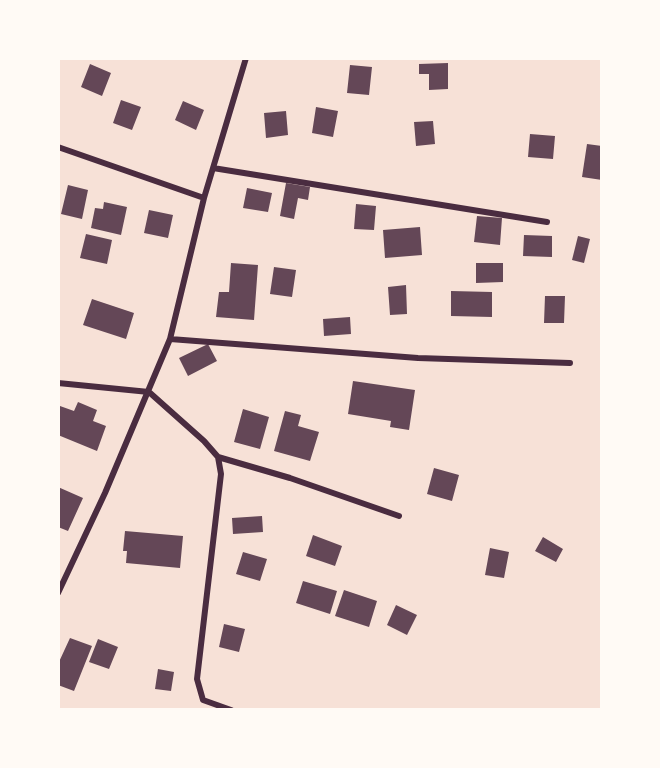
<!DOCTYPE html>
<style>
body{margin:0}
#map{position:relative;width:660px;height:768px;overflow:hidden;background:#f7e1d7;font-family:Raleway,sans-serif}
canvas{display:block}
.frame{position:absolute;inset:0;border:60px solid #fffaf5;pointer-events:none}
</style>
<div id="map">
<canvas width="660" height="768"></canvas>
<div class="frame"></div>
</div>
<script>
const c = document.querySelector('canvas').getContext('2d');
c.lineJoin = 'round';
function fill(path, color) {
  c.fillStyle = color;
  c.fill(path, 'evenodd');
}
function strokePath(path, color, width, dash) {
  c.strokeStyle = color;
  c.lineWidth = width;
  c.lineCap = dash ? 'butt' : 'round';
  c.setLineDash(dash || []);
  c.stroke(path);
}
fill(new Path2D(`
 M 448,63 L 448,89 L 429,90 L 429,74 L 419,74 L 419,64 Z
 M 90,64 L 111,73 L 102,96 L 81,87 Z
 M 350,65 L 372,67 L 369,95 L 347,93 Z
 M 121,100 L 141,107 L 132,130 L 113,123 Z
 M 183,101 L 204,110 L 196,130 L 175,120 Z
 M 316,107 L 338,111 L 333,137 L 312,133 Z
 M 286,111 L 288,135 L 266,138 L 264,113 Z
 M 433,121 L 435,144 L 416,146 L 414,122 Z
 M 530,134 L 555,136 L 553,159 L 528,157 Z
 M 587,144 L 602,146 L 602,180 L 582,177 Z
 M 286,183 L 310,187 L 308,200 L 298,198 L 294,219 L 280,216 Z
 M 68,185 L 88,190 L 82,219 L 61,214 Z
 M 247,188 L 272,193 L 268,212 L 243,208 Z
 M 104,202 L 127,207 L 121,235 L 91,228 L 95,208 L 103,209 Z
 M 356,204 L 376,206 L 374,230 L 354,229 Z
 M 149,210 L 173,215 L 168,238 L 144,233 Z
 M 477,216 L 502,218 L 500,245 L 474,242 Z
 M 420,227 L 422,255 L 385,258 L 383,230 Z
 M 86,234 L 112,240 L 107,264 L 80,258 Z
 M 524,235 L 552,236 L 552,257 L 523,256 Z
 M 578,236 L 590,239 L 584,263 L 572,260 Z
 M 231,263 L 258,265 L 254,320 L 216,317 L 219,292 L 229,292 Z
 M 476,263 L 503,263 L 503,282 L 476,283 Z
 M 274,267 L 296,270 L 292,297 L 270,294 Z
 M 406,285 L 407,314 L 390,315 L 388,287 Z
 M 451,291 L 492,292 L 492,317 L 451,316 Z
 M 545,296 L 565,296 L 564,323 L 544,323 Z
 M 92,299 L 134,313 L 126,339 L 83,325 Z
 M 350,317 L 351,334 L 324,336 L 323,319 Z
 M 208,344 L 217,361 L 188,376 L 179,358 Z
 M 353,381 L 415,390 L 409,430 L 390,427 L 391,421 L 348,414 Z
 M 78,402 L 97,410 L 93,421 L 106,426 L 97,451 L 58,435 L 60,406 L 74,411 Z
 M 243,409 L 269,417 L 260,449 L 234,442 Z
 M 285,411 L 301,415 L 298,426 L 319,432 L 310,461 L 274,451 Z
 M 434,468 L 459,475 L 452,501 L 427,494 Z
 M 58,487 L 83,498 L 68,531 L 58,527 Z
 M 262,516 L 263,532 L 233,534 L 232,518 Z
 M 125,531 L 183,536 L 180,568 L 126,563 L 127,551 L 123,551 Z
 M 313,535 L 342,546 L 335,566 L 306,556 Z
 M 543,537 L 563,549 L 556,562 L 535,551 Z
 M 490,548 L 509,552 L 504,578 L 485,575 Z
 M 243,552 L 267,559 L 260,581 L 236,574 Z
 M 303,581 L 337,591 L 330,614 L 296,603 Z
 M 344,590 L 377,601 L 369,627 L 335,616 Z
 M 396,605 L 417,615 L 407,635 L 387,625 Z
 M 224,624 L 245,629 L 239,652 L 219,647 Z
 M 70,638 L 92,646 L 74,691 L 58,685 L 58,664 Z
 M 98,639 L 118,647 L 109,669 L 89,662 Z
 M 158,669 L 174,672 L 171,691 L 155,689 Z`), '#644757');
strokePath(new Path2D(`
 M 58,147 L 204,198
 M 213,168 L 547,222
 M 170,339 L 418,358 L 570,363
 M 58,383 L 149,392 L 204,441 L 218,457 L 221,474 L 197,679 L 203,700 L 231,710
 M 218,457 L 290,478 L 399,516
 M 58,593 L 105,493 L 170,339 L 204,198 L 246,58`), '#4a2c40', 6);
</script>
